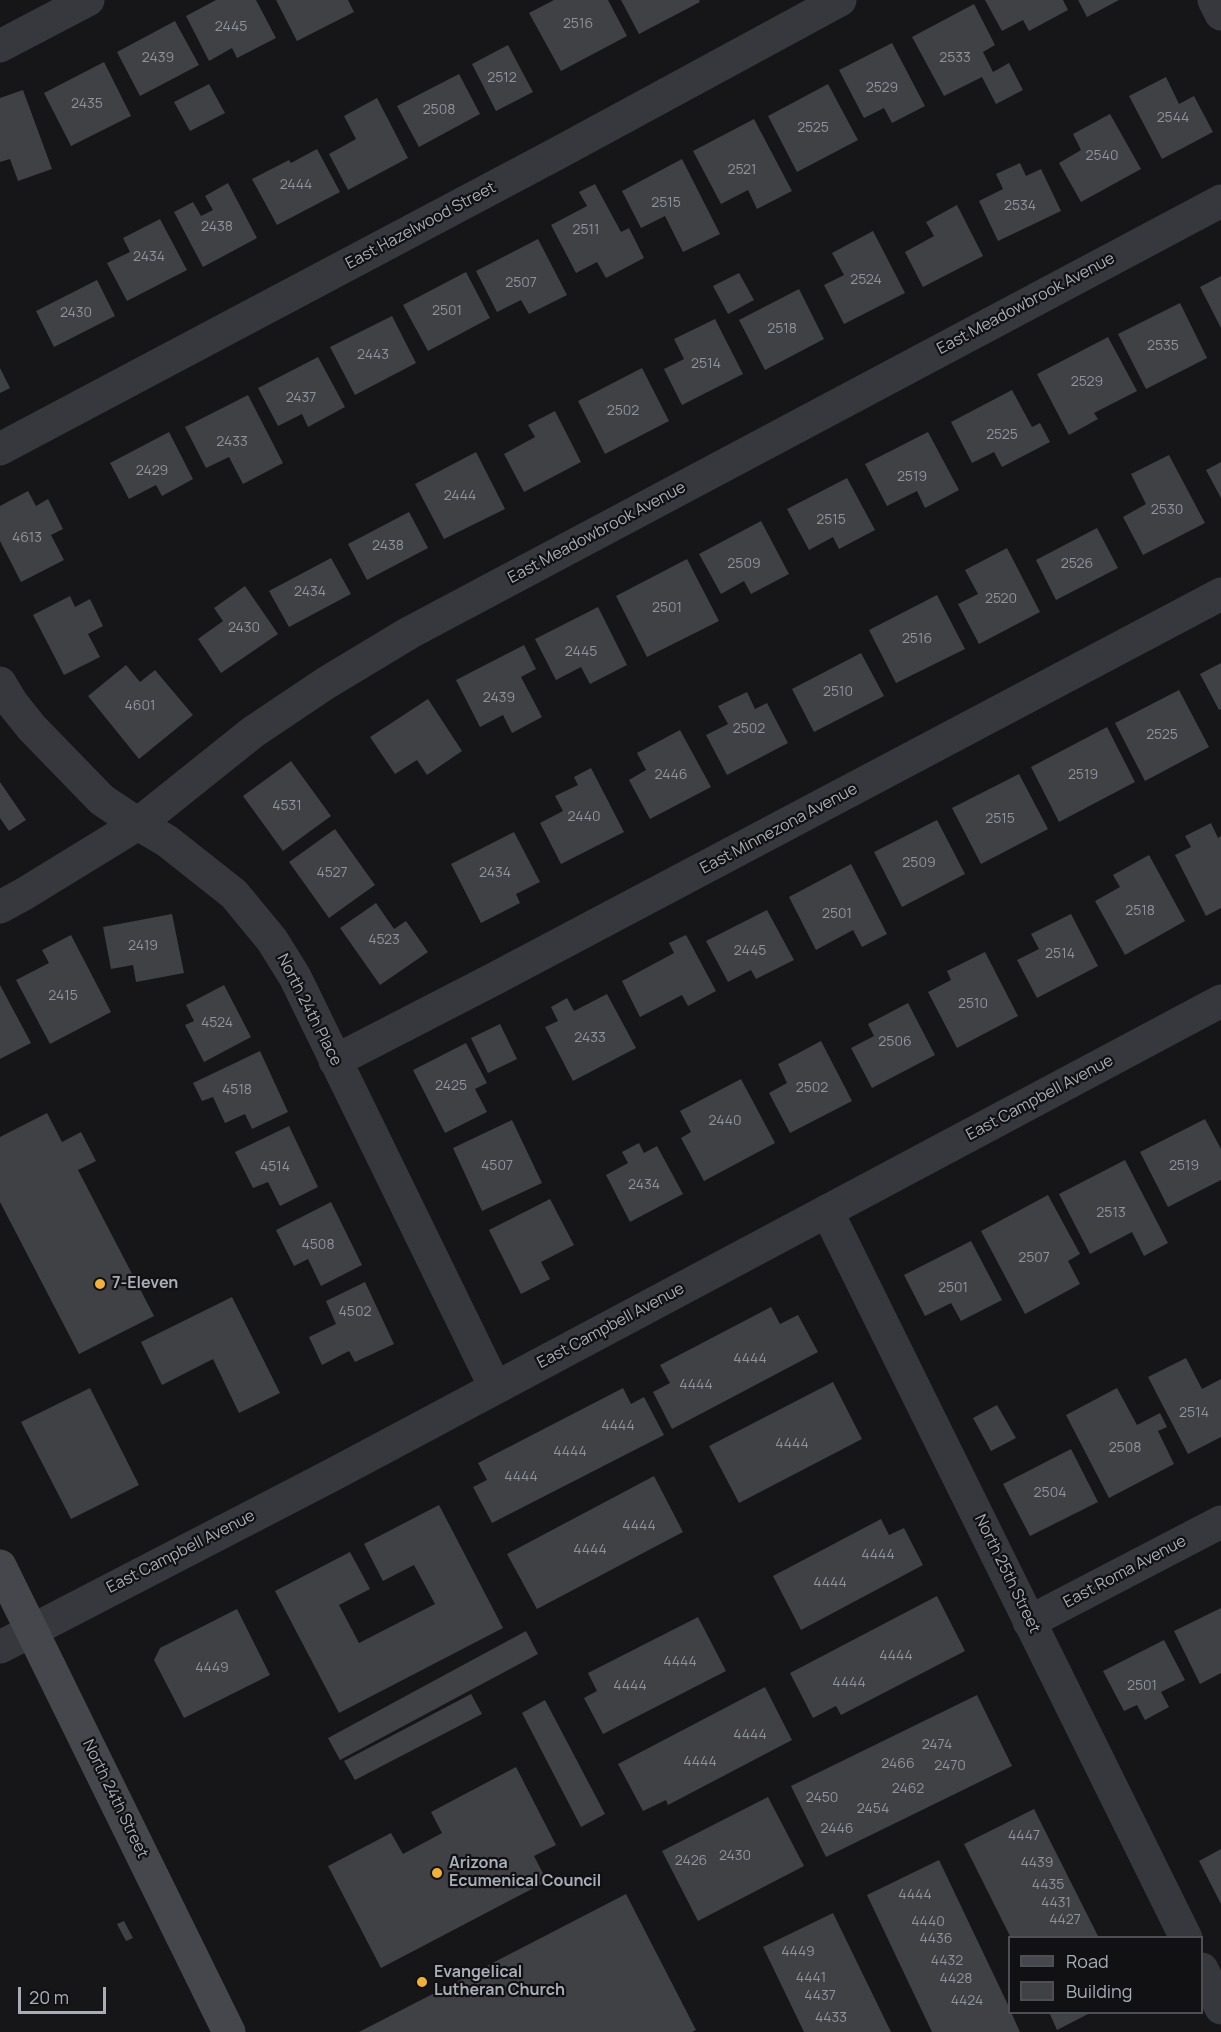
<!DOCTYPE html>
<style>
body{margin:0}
#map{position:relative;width:1221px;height:2032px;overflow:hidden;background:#161618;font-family:Manrope,sans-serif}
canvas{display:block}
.legend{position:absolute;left:1008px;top:1936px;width:195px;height:78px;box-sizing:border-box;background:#111113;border:2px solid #4d4f55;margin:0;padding:8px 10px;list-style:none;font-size:18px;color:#a8adb8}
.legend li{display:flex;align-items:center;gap:12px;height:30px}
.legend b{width:30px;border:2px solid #4d4f55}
.scale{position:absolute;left:18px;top:1987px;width:88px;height:27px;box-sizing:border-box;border:3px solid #a8adb8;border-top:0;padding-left:8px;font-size:18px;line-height:21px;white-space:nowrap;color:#a8adb8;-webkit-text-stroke:4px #111113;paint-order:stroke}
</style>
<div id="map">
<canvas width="1221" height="2032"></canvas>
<ul class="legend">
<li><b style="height:8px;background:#45474d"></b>Road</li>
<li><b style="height:16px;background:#404145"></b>Building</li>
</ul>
<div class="scale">20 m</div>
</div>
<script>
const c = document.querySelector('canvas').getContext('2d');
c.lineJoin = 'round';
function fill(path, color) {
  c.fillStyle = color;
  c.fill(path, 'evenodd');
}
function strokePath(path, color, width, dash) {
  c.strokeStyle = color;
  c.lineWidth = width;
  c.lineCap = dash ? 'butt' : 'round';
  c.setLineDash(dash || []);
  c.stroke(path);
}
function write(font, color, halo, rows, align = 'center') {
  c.font = font + ' Manrope,sans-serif';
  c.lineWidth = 4.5;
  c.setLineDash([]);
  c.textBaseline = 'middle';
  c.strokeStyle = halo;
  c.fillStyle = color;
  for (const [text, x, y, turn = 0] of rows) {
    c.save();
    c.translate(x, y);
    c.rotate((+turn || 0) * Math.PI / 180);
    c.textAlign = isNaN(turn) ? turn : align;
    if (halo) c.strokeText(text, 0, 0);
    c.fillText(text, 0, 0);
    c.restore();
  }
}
fill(new Path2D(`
 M 216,0 L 256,0 L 276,38 L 237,58 L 232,48 L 209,61 L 186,16 Z
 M 276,0 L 348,0 L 354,12 L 297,41 Z
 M 554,0 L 608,0 L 627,36 L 561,71 L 529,13 Z
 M 621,0 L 699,0 L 700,2 L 639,34 Z
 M 985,0 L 1063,0 L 1068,10 L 1029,31 L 1023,20 L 1002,31 Z
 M 1078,0 L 1119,0 L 1087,17 Z
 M 974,4 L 995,45 L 983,52 L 993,72 L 1009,63 L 1023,90 L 996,104 L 982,77 L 944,96 L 912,37 Z
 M 175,21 L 199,65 L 140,96 L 117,52 Z
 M 892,43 L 925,106 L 892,123 L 884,108 L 864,118 L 839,70 Z
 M 508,45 L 533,92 L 496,111 L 472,64 Z
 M 104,62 L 131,116 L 71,146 L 44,93 Z
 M 459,74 L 480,114 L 419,147 L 397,106 Z
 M 1166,77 L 1179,104 L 1194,96 L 1213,132 L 1162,159 L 1129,96 Z
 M 209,84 L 225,113 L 190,131 L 174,102 Z
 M 828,84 L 858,140 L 797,172 L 768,116 Z
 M 23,90 L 52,169 L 18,181 L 10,159 L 0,162 L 0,98 Z
 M 377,98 L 408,158 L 348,190 L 329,154 L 356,139 L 344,116 Z
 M 1110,114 L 1141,169 L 1081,202 L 1059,163 L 1081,150 L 1073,134 Z
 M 754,119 L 792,191 L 757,209 L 748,190 L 721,204 L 693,151 Z
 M 317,149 L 340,192 L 277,225 L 252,179 L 289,160 L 291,163 Z
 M 682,159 L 720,234 L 683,252 L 665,216 L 641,228 L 622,191 Z
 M 1020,163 L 1026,176 L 1041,169 L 1061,211 L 998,241 L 979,201 L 1003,189 L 996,174 Z
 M 228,183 L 257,238 L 203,267 L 174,212 L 193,202 L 201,216 L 213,210 L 205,196 Z
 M 595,184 L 621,232 L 629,228 L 644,258 L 606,278 L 597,262 L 576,273 L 551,225 L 587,206 L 579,192 Z
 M 957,205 L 983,256 L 923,287 L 905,252 L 934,236 L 926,222 Z
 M 160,219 L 187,270 L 127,301 L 107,263 L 130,252 L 123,238 Z
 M 873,231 L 905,293 L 844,324 L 824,285 L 844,275 L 832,253 Z
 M 538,239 L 567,295 L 529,314 L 521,300 L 497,312 L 476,271 Z
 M 466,272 L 490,318 L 428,351 L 403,305 Z
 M 739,273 L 754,300 L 728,314 L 713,286 Z
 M 1221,276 L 1221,328 L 1200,287 Z
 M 97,280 L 115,316 L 54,347 L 36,311 Z
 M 799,289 L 824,339 L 765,370 L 739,320 Z
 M 1180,303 L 1207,358 L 1146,389 L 1118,334 Z
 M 392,316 L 416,363 L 355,395 L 330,347 Z
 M 715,319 L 743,374 L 682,405 L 664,369 L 684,359 L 674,339 Z
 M 1108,337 L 1137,391 L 1094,413 L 1098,419 L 1069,435 L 1037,374 Z
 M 318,357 L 345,407 L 308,427 L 302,414 L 278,426 L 258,388 Z
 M 0,368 L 10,388 L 0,393 Z
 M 642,368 L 669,421 L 605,454 L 578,401 Z
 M 1012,390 L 1032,427 L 1040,423 L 1050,442 L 1002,467 L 994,452 L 972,463 L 951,422 Z
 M 248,395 L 283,463 L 243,484 L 229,457 L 206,468 L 185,427 Z
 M 555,411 L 581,462 L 524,492 L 504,454 L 535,437 L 528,425 Z
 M 169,432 L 193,479 L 162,496 L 156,485 L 129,499 L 110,463 Z
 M 928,432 L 959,490 L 925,508 L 917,491 L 887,506 L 865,464 Z
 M 476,452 L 505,509 L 444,539 L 415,484 Z
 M 1169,455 L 1205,523 L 1143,555 L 1123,517 L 1146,504 L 1131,474 Z
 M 1221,462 L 1221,498 L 1206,470 Z
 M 847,478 L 875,530 L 839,549 L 833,537 L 809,550 L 787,509 Z
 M 28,491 L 36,506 L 48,499 L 63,529 L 51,535 L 64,560 L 21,582 L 0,541 L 0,506 Z
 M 409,512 L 428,548 L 367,580 L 348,544 Z
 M 761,521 L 789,574 L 751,594 L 744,581 L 721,594 L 699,554 Z
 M 1097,528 L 1118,568 L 1056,600 L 1036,560 Z
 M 1007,548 L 1040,612 L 979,644 L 958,604 L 978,594 L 965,570 Z
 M 331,558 L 351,594 L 289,627 L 269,591 Z
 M 687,559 L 719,621 L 647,657 L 616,596 Z
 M 245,586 L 278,634 L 221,673 L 198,639 L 223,621 L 214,608 Z
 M 937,595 L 965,649 L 896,683 L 869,630 Z
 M 70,596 L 75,607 L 90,599 L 103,626 L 88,634 L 100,657 L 64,675 L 33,615 Z
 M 598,607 L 627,665 L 590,684 L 581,667 L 556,680 L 535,639 Z
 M 524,645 L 536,669 L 521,677 L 542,717 L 512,733 L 503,715 L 480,727 L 456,680 Z
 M 861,653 L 884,696 L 814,732 L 792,689 Z
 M 1221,663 L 1221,709 L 1219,710 L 1200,674 Z
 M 126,665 L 140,682 L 155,670 L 193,715 L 139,759 L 88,696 Z
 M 1179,690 L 1209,747 L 1145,781 L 1115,723 Z
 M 747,692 L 755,709 L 767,703 L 788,743 L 727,775 L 706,735 L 728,724 L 718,706 Z
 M 428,699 L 462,751 L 427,775 L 417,760 L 395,774 L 370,737 Z
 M 1107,727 L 1135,782 L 1059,822 L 1031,767 Z
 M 680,730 L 711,787 L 650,819 L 629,780 L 646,770 L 637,753 Z
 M 291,761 L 331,816 L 283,851 L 243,796 Z
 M 591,768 L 624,832 L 561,864 L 540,823 L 563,811 L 555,796 L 578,785 L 574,777 Z
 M 1019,774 L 1048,829 L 981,864 L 952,808 Z
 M 0,782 L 26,820 L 9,831 L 0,818 Z
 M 937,820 L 965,874 L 902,907 L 874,852 Z
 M 1211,823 L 1218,838 L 1221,836 L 1221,908 L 1206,916 L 1175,855 L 1191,847 L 1185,836 Z
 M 335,829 L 375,885 L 329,918 L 289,862 Z
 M 514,832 L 540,882 L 516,894 L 520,903 L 481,923 L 451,864 Z
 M 1149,855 L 1185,921 L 1125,955 L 1095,901 L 1120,887 L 1113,875 Z
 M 851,864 L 887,934 L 862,947 L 853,930 L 816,950 L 789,897 Z
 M 376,903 L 394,929 L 406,921 L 428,952 L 380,985 L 340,928 Z
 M 767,910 L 794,960 L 756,979 L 751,970 L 728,982 L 706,941 Z
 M 172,914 L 184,973 L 136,982 L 133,965 L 111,969 L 103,927 Z
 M 1071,914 L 1098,966 L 1037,998 L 1017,960 L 1039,949 L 1031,934 Z
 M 71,935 L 111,1012 L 50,1044 L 16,980 L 49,963 L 42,950 Z
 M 686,935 L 716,991 L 688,1006 L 682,995 L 640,1017 L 622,981 L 674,953 L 669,943 Z
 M 985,952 L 1018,1016 L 957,1048 L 928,992 L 951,980 L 947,971 Z
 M 0,985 L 31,1043 L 0,1059 Z
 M 224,985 L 251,1037 L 204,1062 L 185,1025 L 194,1021 L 186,1005 Z
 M 607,994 L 636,1048 L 573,1081 L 545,1027 L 558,1021 L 551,1007 L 567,998 L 574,1011 Z
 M 908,1003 L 935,1055 L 872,1088 L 851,1048 L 874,1036 L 868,1024 Z
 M 500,1024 L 517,1059 L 488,1073 L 471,1038 Z
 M 821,1041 L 852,1101 L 790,1133 L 769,1093 L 787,1083 L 778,1064 Z
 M 466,1043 L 487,1083 L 475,1089 L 487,1112 L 445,1133 L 413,1070 Z
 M 260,1051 L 288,1112 L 252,1129 L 245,1114 L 225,1123 L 213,1097 L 202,1101 L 193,1083 Z
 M 741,1079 L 775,1143 L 704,1181 L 681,1138 L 691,1132 L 680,1111 Z
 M 47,1113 L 62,1142 L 81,1132 L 96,1161 L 78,1170 L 154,1316 L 79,1354 L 0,1202 L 0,1137 Z
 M 1205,1119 L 1221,1149 L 1221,1180 L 1168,1207 L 1140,1152 Z
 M 512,1120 L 542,1183 L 482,1211 L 453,1148 Z
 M 289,1126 L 318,1187 L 280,1206 L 268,1182 L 253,1188 L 235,1152 Z
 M 639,1143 L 644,1153 L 657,1146 L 683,1194 L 630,1222 L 606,1175 L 628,1163 L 622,1152 Z
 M 1125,1160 L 1168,1243 L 1144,1256 L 1132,1232 L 1090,1254 L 1059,1194 Z
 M 1048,1195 L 1080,1254 L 1068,1261 L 1080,1284 L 1025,1314 L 981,1231 Z
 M 550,1199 L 574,1245 L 541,1262 L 550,1279 L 521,1294 L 489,1230 Z
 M 331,1202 L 362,1265 L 321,1286 L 308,1259 L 294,1266 L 276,1230 Z
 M 971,1241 L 1002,1300 L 961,1321 L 951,1303 L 925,1316 L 904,1275 Z
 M 365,1282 L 394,1344 L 355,1362 L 349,1351 L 322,1365 L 309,1337 L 336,1324 L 326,1301 Z
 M 232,1297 L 280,1393 L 239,1413 L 213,1359 L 162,1385 L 141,1342 Z
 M 771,1307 L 780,1324 L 798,1315 L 818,1352 L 672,1429 L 653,1392 L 670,1383 L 660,1365 Z
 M 1186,1358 L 1202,1389 L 1221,1379 L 1221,1437 L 1188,1454 L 1148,1377 Z
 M 833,1382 L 862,1439 L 739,1503 L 709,1446 Z
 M 90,1388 L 139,1485 L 71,1519 L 21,1422 Z
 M 623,1388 L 631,1404 L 644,1397 L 664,1435 L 492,1523 L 473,1487 L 487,1480 L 478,1463 Z
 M 1117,1388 L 1137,1425 L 1160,1413 L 1167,1427 L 1158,1431 L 1174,1464 L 1109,1498 L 1066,1415 Z
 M 997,1405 L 1016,1438 L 991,1451 L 973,1418 Z
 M 1071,1449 L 1098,1502 L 1030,1536 L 1003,1484 Z
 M 654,1476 L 683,1532 L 537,1609 L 507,1554 Z
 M 439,1505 L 503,1628 L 339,1713 L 275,1591 L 350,1552 L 370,1589 L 339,1605 L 359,1643 L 435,1604 L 414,1565 L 383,1581 L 364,1544 Z
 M 881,1519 L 889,1535 L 904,1528 L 923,1565 L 801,1630 L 773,1576 Z
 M 937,1596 L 965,1651 L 841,1715 L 836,1706 L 813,1718 L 790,1673 Z
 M 1221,1608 L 1221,1673 L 1200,1684 L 1174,1631 Z
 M 237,1609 L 270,1675 L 184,1718 L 154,1660 L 160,1648 Z
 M 698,1617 L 726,1671 L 603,1734 L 584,1698 L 597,1691 L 588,1673 Z
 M 526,1631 L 538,1654 L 340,1760 L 328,1738 Z
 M 1164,1640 L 1185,1680 L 1161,1692 L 1169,1707 L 1145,1720 L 1137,1705 L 1124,1711 L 1103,1671 Z
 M 765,1687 L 792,1740 L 668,1805 L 666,1800 L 643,1811 L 618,1764 Z
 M 471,1694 L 482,1714 L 355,1780 L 344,1761 Z
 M 977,1695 L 1012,1766 L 826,1857 L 791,1786 Z
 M 545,1700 L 605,1814 L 581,1827 L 522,1713 Z
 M 516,1767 L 556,1845 L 534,1856 L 547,1881 L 381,1968 L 328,1866 L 391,1833 L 403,1854 L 442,1833 L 431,1812 Z
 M 768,1797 L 804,1866 L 698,1921 L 662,1851 Z
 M 1034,1809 L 1099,1938 L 1011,1938 L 964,1844 Z
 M 1221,1849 L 1221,1904 L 1199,1861 Z
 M 939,1860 L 1010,2009 L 1010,2012 L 1011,2012 L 1020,2032 L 932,2032 L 867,1895 Z
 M 626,1894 L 696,2030 L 692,2032 L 359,2032 Z
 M 833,1913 L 891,2032 L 804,2032 L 763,1947 Z
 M 124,1921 L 133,1938 L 126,1941 L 117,1924 Z
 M 1049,2012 L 1092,2012 L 1057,2030 Z`), '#404145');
strokePath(new Path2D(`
 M 1214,0 L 1221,14
 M 0,46 L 88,0
 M 0,449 L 558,153 L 840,0
 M 0,683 L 12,703 L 32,728 L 102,800 L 138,824 L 167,841 L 234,894 L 272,940 L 295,977 L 495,1387
 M 0,907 L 24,894 L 138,824 L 253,732 L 326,683 L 409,633 L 1221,201
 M 335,1061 L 494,979 L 1221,594
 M 827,1211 L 1186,1938
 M 1029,1622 L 1221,1522
 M 1202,1969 L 1221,2008`), '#37383d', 33);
strokePath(new Path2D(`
 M 0,1647 L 334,1474 L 1221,1001`), '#37383d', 33);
strokePath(new Path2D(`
 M 0,1566 L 229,2032`), '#45474d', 33);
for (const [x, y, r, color] of [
 [100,1284,6,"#f2b134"],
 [437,1873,6,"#f2b134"],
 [422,1982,6,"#f2b134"]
]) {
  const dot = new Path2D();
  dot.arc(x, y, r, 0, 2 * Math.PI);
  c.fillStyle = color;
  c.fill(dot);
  strokePath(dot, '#111113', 2);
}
write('14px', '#8e929b', null, [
 ["2516",578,24],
 ["2445",231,27],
 ["2439",158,58],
 ["2533",955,58],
 ["2512",502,78],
 ["2529",882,88],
 ["2435",87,104],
 ["2508",439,110],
 ["2544",1173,118],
 ["2525",813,128],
 ["2540",1102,156],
 ["2521",742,170],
 ["2444",296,185],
 ["2515",666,203],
 ["2534",1020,206],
 ["2438",217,227],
 ["2511",586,230],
 ["2434",149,257],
 ["2524",866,280],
 ["2507",521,283],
 ["2501",447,311],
 ["2430",76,313],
 ["2518",782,329],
 ["2535",1163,346],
 ["2443",373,355],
 ["2514",706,364],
 ["2529",1087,382],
 ["2437",301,398],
 ["2502",623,411],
 ["2525",1002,435],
 ["2433",232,442],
 ["2429",152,471],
 ["2519",912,477],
 ["2444",460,496],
 ["2530",1167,510],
 ["2515",831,520],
 ["4613",27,538],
 ["2438",388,546],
 ["2509",744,564],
 ["2526",1077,564],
 ["2434",310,592],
 ["2520",1001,599],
 ["2501",667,608],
 ["2430",244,628],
 ["2516",917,639],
 ["2445",581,652],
 ["2510",838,692],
 ["2439",499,698],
 ["4601",140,706],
 ["2502",749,729],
 ["2525",1162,735],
 ["2446",671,775],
 ["2519",1083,775],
 ["4531",287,806],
 ["2440",584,817],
 ["2515",1000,819],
 ["2509",919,863],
 ["4527",332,873],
 ["2434",495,873],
 ["2518",1140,911],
 ["2501",837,914],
 ["4523",384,940],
 ["2419",143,946],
 ["2445",750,951],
 ["2514",1060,954],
 ["2415",63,996],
 ["2510",973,1004],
 ["4524",217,1023],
 ["2433",590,1038],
 ["2506",895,1042],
 ["2425",451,1086],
 ["2502",812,1088],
 ["4518",237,1090],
 ["2440",725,1121],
 ["4507",497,1166],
 ["2519",1184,1166],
 ["4514",275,1167],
 ["2434",644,1185],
 ["2513",1111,1213],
 ["4508",318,1245],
 ["2507",1034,1258],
 ["2501",953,1288],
 ["4502",355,1312],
 ["4444",750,1359],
 ["4444",696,1385],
 ["2514",1194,1413],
 ["4444",618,1426],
 ["4444",792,1444],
 ["2508",1125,1448],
 ["4444",570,1452],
 ["4444",521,1477],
 ["2504",1050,1493],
 ["4444",639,1526],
 ["4444",590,1550],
 ["4444",878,1555],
 ["4444",830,1583],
 ["4444",896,1656],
 ["4444",680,1662],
 ["4449",212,1668],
 ["4444",849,1683],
 ["4444",630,1686],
 ["2501",1142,1686],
 ["4444",750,1735],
 ["2474",937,1745],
 ["4444",700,1762],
 ["2466",898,1764],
 ["2470",950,1766],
 ["2462",908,1789],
 ["2450",822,1798],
 ["2454",873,1809],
 ["2446",837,1829],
 ["4447",1024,1836],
 ["2430",735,1856],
 ["2426",691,1861],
 ["4439",1037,1863],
 ["4435",1048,1885],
 ["4444",915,1895],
 ["4431",1056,1903],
 ["4427",1065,1920],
 ["4440",928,1922],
 ["4436",936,1939],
 ["4449",798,1952],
 ["4432",947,1961],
 ["4441",811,1978],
 ["4428",956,1979],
 ["4437",820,1996],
 ["4424",967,2001],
 ["4433",831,2018]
]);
write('16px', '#a8adb8', '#111113', [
 ["East Hazelwood Street",421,226,-28],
 ["East Meadowbrook Avenue",1026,304,-28],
 ["East Meadowbrook Avenue",597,533,-28],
 ["East Minnezona Avenue",779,829,-28],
 ["North 24th Place",309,1010,63],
 ["East Campbell Avenue",1040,1098,-28],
 ["East Campbell Avenue",611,1326,-28],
 ["East Campbell Avenue",181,1552,-27],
 ["East Roma Avenue",1125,1572,-28],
 ["North 25th Street",1007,1574,64],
 ["North 24th Street",115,1799,64]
]);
write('bold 16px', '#a8adb8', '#111113', [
 ["7-Eleven",112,1284],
 ["Arizona",449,1864],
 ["Ecumenical Council",449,1882],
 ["Evangelical",434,1973],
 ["Lutheran Church",434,1991]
], 'left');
</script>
